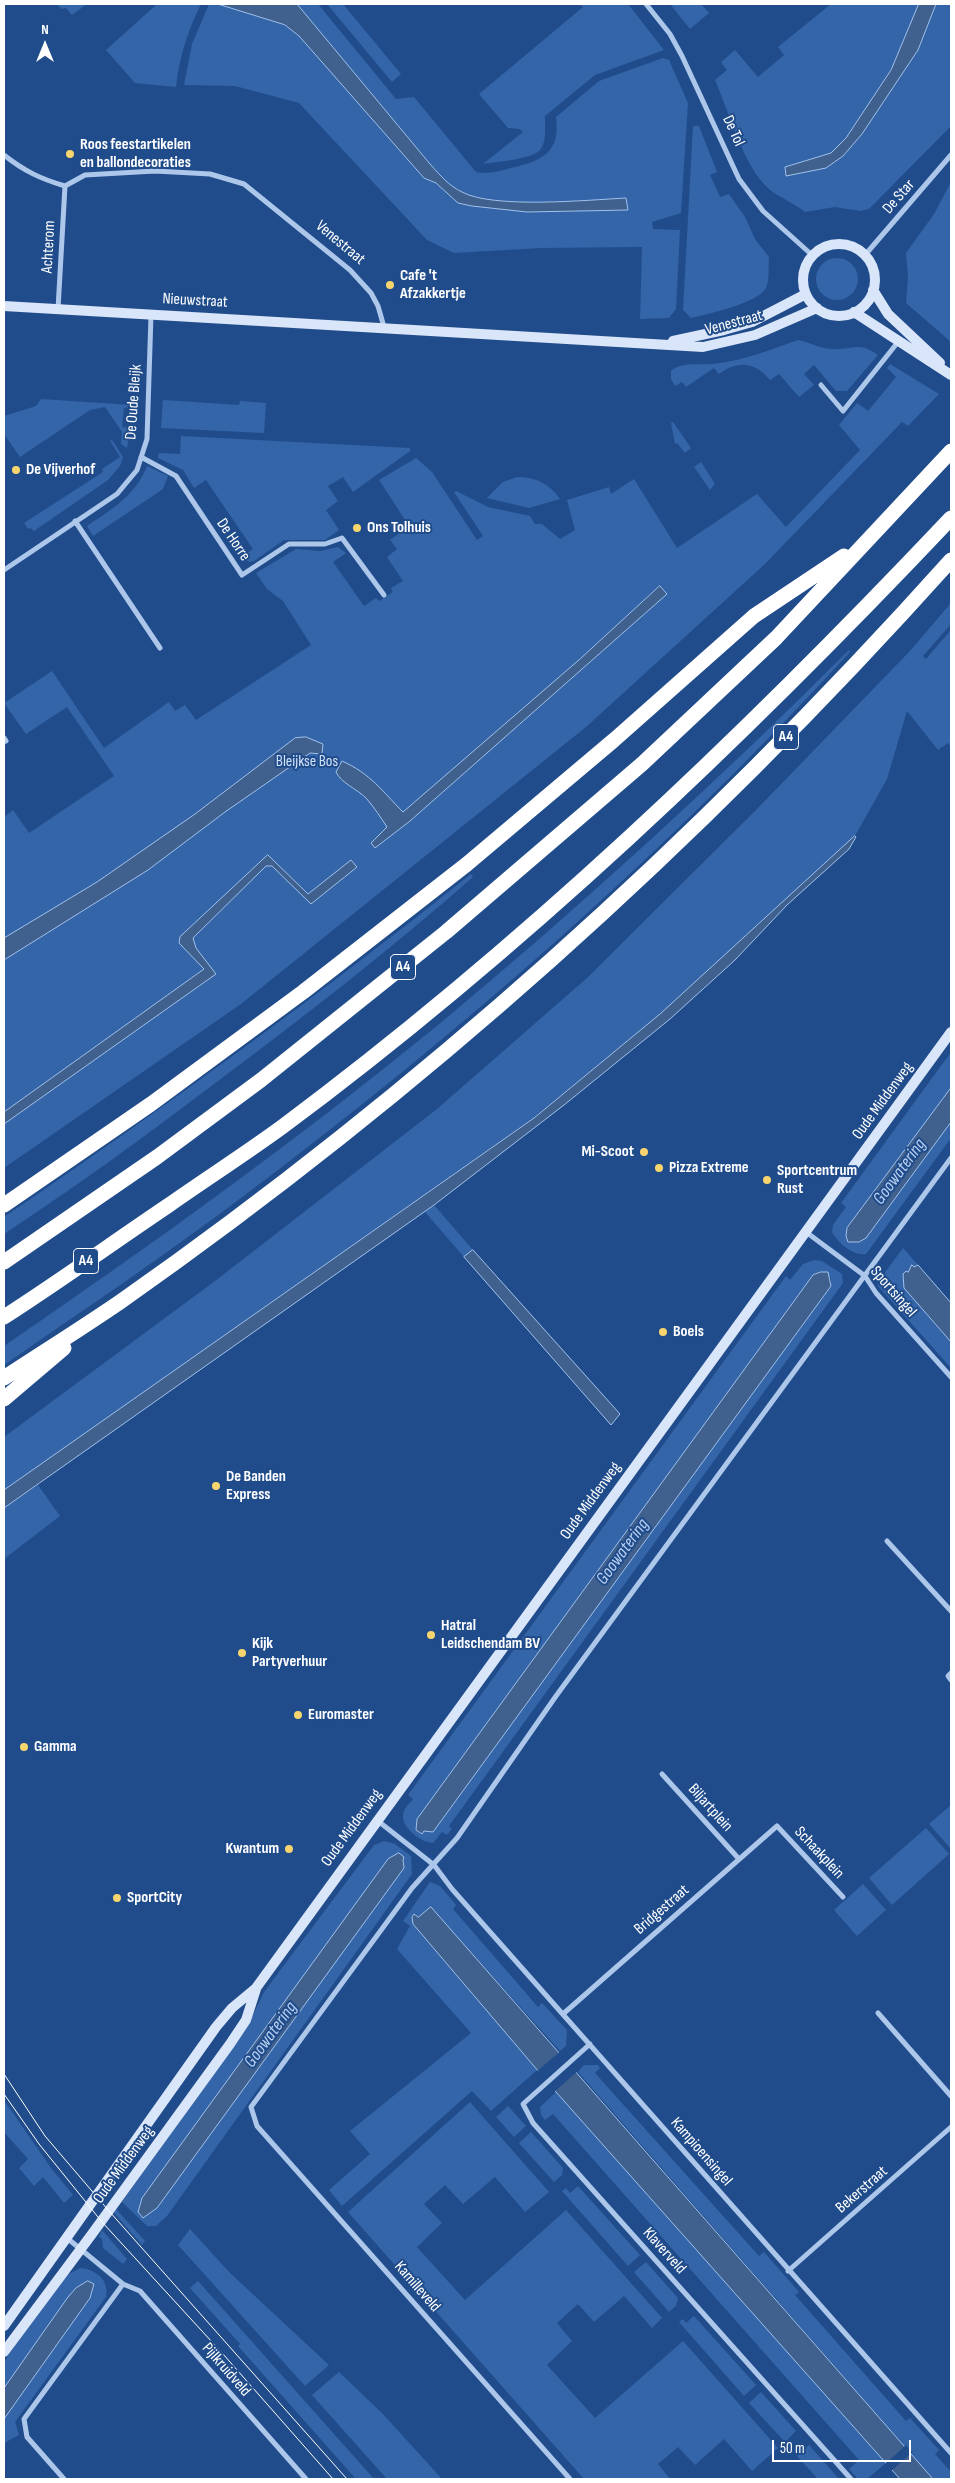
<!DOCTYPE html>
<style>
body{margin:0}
#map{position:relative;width:955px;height:2483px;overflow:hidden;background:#204c8b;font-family:"Sofia Sans Condensed",sans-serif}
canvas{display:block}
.frame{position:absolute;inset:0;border:5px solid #fff;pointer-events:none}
.north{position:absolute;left:20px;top:20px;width:50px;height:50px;-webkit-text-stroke:4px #204c8b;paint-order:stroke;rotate:0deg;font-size:14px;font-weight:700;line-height:20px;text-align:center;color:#fff}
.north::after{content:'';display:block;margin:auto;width:18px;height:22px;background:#fff;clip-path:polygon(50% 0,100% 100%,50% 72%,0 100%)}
.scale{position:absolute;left:772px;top:2440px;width:139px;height:22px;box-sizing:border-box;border:2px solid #fff;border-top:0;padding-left:6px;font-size:15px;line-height:18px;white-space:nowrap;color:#fff;-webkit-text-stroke:4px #204c8b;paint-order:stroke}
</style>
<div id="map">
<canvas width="955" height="2483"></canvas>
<div class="frame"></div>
<div class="north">N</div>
<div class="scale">50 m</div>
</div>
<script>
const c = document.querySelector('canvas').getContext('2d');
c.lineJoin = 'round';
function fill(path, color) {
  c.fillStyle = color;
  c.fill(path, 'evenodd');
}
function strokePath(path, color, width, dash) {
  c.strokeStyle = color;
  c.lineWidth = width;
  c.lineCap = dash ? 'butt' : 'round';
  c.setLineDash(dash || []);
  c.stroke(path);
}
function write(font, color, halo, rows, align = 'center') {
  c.font = font + ' "Sofia Sans Condensed",sans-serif';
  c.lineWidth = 4;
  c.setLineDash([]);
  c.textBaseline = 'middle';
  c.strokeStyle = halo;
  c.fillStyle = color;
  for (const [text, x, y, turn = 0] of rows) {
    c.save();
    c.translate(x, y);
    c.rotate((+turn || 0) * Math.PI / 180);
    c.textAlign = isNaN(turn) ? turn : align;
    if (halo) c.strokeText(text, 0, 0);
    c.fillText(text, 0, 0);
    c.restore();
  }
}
fill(new Path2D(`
 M 56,4 L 87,4 L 72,15 L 66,8 L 62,9 Z
 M 155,4 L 201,4 C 188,30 179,58 176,87 L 135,83 L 106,50 L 156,5 Z
 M 209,4 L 218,4 L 285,25 L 307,42 L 424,178 L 436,183 L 458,203 L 472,206 L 527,212 L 628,210 L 626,198 C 588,200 493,209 462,192 C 449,186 440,175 430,164 L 297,4 L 318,4 L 396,99 L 414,97 L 476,172 C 488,175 499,171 511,168 C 541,161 561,153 556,117 L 599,81 L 663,58 L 669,60 L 688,103 L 681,213 L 652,222 L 653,229 L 680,230 L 676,309 L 669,318 L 640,319 L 642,247 L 541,248 L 454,253 L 427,240 L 299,103 L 235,86 L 184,85 L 192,44 Z
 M 327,4 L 343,4 L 401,74 L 392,82 Z
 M 580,4 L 628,4 L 664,50 L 595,75 L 545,116 C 545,127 547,141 540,150 C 533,159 495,162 483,164 L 523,132 L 520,129 L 508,128 L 479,94 L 583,7 Z
 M 670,4 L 701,4 L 709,13 L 690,29 Z
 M 831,4 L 919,4 L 891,70 L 846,138 L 831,153 L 785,167 L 786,175 L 826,168 L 843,156 L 862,134 L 918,50 L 936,4 L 951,4 L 951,126 L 869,209 L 860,211 L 835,207 L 805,212 C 794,203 780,198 769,189 C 743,166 729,112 715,80 L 727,70 L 721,62 L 735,50 L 758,77 L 784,55 L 778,47 Z
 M 693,126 L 699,126 L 717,172 L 710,175 L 720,197 L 729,194 L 745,217 L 755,239 L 769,257 C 768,266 770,280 766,288 C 758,303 708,314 691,318 L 683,310 Z
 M 951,182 L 951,342 L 906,303 L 908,277 L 906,253 L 934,214 Z
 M816 279a21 21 0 1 1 42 0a21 21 0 1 1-42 0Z
 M 798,340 C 809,342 821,349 833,349 C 854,350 858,341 878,355 L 847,391 L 836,391 L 814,365 L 804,374 L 814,385 L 799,397 L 779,374 L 770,380 C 755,362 738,360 719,374 L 714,368 L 686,387 L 682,382 L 675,386 L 671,379 L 671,371 C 680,362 699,365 712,364 C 742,361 770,350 798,340 Z
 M 890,364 L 939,394 L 908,426 L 902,422 L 765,564 L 586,727 L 241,1004 L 4,1168 L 4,1124 L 216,974 L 196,948 L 193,938 L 266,866 L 272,865 L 311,904 L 356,867 L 351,861 L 308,894 L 268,855 L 182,941 L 204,969 L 4,1112 L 4,817 L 13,810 L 29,833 L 114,776 L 67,707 L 26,734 L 4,703 L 52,671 L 104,748 L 169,702 L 175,711 L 185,705 L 196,720 L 311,645 L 283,601 L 267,589 L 256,573 L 296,549 L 320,551 L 338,547 L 346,553 L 333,562 L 364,606 L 376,598 L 379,601 L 393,592 L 391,588 L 403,581 L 387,557 L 397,549 L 390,540 L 409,526 L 379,480 L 416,458 L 432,472 L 477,540 L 483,536 L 454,492 L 456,491 L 488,507 L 530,516 L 535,524 L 542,524 L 560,539 L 575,530 L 567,500 L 609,487 L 611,494 L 634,479 L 677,548 L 757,494 L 786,527 L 860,450 L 839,425 L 857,403 L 868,411 L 896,377 L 887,368 ZM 659,586 L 667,594 L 410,821 L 375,847 L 371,843 L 388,828 L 401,810 L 403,813 L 580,659 Z
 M 41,399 L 131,405 L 131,407 L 124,408 L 122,427 L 130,428 L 127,448 L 121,444 L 122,432 L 105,407 L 90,410 L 20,457 L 4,434 L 4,416 L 36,406 Z
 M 163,400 L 239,405 L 240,401 L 266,403 L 264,433 L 161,428 Z
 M 673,422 L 691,448 L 685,453 L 677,443 L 675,444 L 671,423 Z
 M 181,436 L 410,448 L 410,451 L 353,492 L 343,477 L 328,486 L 338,501 L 326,510 L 339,530 L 325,540 L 284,540 L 254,561 L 249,562 L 241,557 L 253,549 L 206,480 L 194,488 L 183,470 L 158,458 L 159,453 L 180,454 Z
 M 112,440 L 123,457 L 120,466 L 108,480 L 34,531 L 31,528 L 28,529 L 24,523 L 103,472 L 102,469 L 120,457 L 110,441 Z
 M 701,462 L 715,484 L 710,490 L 694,467 Z
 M 147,466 L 168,476 L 163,489 L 93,536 L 87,526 C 112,509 136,495 147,466 Z
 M 517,477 C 536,477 550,484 560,499 L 529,508 L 487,498 L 503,482 Z
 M 951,603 L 951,624 L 923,656 L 926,659 L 951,630 L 951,747 L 948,743 L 938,750 L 907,711 L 887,779 L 855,836 L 660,1014 L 533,1118 L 4,1490 L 4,1437 L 215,1281 L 437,1109 L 587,978 L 757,809 L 909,652 Z
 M 849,650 L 850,652 C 667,852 462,1032 245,1195 C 167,1254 85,1309 4,1365 L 4,1346 C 153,1244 299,1139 438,1025 C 581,906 718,781 849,650 Z
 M 471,874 L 473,877 C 389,951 300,1020 210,1087 C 143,1138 74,1188 4,1234 L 4,1217 C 164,1108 320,995 471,874 Z
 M 951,1052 L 951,1088 L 847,1228 L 951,1122 L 951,1138 L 866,1254 C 853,1256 838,1243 832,1232 L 833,1225 L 846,1207 L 841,1203 Z
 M 434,1205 L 473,1250 L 464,1257 L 425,1212 Z
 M 903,1248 L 918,1265 C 907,1270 905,1277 904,1288 L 951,1342 L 951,1368 L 878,1286 L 878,1282 Z
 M 815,1260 L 822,1261 L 842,1274 L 843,1283 L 449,1826 L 452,1829 L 447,1835 L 442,1832 L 433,1843 C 422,1843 402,1828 403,1816 C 403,1809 409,1804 413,1799 L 408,1795 L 786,1276 L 790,1280 L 803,1264 ZM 821,1272 L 831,1278 L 831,1286 L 433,1832 L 424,1831 L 421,1834 L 416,1830 L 417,1819 L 813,1275 Z
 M 38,1485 L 60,1516 L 4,1559 L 4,1508 Z
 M 951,1805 L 951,1849 L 929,1824 Z
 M 926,1828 L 949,1854 L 892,1905 L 869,1878 Z
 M 384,1841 L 395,1844 L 411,1856 L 412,1874 L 167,2216 L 156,2226 L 147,2226 L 122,2202 L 247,2027 L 264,1992 L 374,1845 ZM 404,1857 L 157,2208 L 143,2217 Z
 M 430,1882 L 440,1886 L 456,1905 L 453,1909 L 538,2007 L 542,2003 L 567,2030 L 566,2046 L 560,2051 L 431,1908 L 413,1924 L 537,2070 L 491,2111 L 472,2091 L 342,2206 L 329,2190 L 370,2154 L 350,2131 L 471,2033 L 397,1949 L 410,1926 L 403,1921 Z
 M 863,1884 L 886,1910 L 857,1936 L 834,1910 Z
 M 584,2065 L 598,2065 L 600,2068 L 595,2073 L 759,2256 L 764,2252 L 799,2292 L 795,2295 L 906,2421 L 910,2418 L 939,2450 L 935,2454 L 951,2472 L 951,2479 L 933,2479 L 578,2072 Z
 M 556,2092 L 886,2463 L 867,2479 L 858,2479 L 849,2469 L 859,2460 L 553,2114 L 545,2120 L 541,2115 L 540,2107 Z
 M 4,2100 L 51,2168 L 73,2195 L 64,2203 L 43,2177 L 34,2186 L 19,2168 L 28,2159 L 4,2132 Z
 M 470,2102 L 549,2192 L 525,2212 L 495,2177 L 463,2204 L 445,2185 L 424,2204 L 442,2223 L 417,2247 L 465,2300 L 566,2210 L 662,2318 L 652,2328 L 624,2296 L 594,2322 L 578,2304 L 557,2323 L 572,2341 L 547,2365 L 595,2418 L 683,2341 L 778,2448 L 752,2471 L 724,2439 L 695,2465 L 678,2447 L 658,2464 L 670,2479 L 584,2479 L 348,2212 Z
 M 508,2106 L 526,2126 L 514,2137 L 496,2117 Z
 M 531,2132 L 563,2168 L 562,2175 L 554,2182 L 519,2143 Z
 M 578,2186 L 640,2255 L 628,2266 L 562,2191 L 566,2188 L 570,2193 Z
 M 116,2209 L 145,2241 L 142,2245 L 114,2213 Z
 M 190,2229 L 229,2272 L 329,2365 L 305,2386 L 178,2245 Z
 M 102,2230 L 127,2259 L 123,2264 L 103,2248 L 102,2239 L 99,2237 Z
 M 646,2262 L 678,2298 L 676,2306 L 669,2312 L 634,2272 Z
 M 80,2268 C 95,2269 110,2280 106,2297 L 15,2422 L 19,2435 L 4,2443 L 4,2419 L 90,2298 L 76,2288 L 4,2388 L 4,2364 L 7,2357 L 65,2276 Z
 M 198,2281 L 374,2479 L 356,2479 L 238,2346 L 240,2344 L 190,2288 Z
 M 694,2316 L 756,2385 L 744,2396 L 679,2322 L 683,2319 L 686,2323 Z
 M 339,2372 L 382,2413 L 442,2479 L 387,2479 L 312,2395 Z
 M 761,2392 L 796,2431 L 785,2442 L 749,2403 Z
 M 809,2445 L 839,2479 L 818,2479 L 797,2456 Z`), '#3465a8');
const water = new Path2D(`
 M 218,4 L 297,4 L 430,164 C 440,175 449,186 462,192 C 493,209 588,200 626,198 L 628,210 L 527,212 L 472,206 L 458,203 L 436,183 L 424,178 L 299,36 L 285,25 Z
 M 919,4 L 936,4 L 918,50 L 862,134 L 843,156 L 826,168 L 786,176 L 785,167 L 831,153 L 846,138 L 891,70 Z
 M 660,586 L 667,594 L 410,821 L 375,848 L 371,843 L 387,827 C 381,818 374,807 366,798 C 357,789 341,783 336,772 L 342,761 C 371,774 382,791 403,812 L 580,659 Z
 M 306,737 L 323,744 L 322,754 L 310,753 L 225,812 L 148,870 L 4,960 L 4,938 L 97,882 L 195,814 L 295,738 Z
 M 855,836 L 856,837 L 849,849 L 787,905 L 735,960 L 670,1019 L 564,1105 L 434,1205 L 4,1508 L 4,1490 L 534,1118 L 660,1014 Z
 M 268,855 L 308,894 L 351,860 L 357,867 L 311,904 L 272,866 L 266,866 L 193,938 L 196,948 L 216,974 L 4,1124 L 4,1112 L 204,969 L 179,943 L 180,937 Z
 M 951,1088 L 951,1122 L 866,1238 L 859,1242 L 848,1242 L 846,1236 L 847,1228 Z
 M 473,1250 L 620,1414 L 611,1425 L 464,1257 Z
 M 912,1265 L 914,1267 L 918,1265 L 951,1303 L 951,1342 L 904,1288 L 903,1274 L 906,1271 L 908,1272 Z
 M 821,1272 L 828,1272 L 831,1286 L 433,1832 L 424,1831 L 422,1834 L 416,1830 L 417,1819 L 813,1275 Z
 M 399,1853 L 404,1857 L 403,1860 L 404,1868 L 157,2208 L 143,2218 L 138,2212 L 142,2198 L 388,1859 Z
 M 431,1907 L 933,2479 L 900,2479 L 556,2092 L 413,1924 L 412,1917 L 414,1914 L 418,1917 Z
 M 88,2281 L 94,2284 L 90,2298 L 4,2419 L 4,2388 L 68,2297 L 76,2288 Z`);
fill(water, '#40608d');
strokePath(water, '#a1c2ec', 1);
fill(new Path2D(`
 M 562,2050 L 579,2070 L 553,2093 L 536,2072 Z
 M 906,2445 L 913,2452 L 890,2472 L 884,2465 Z`), '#204c8b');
strokePath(new Path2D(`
 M 646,4 L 670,34 L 682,56 L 739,179 L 763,211 L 812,255
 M 4,155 C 24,171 41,179 65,186 L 85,175 L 155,171 L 210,174 L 244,184 L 350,270 L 371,293 L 378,306 L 384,327
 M 865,255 L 951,155
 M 58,309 L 65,186
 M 821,385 L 843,411 L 898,342
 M 141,457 L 176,476 L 242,575 L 289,544 L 325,544 L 342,538 L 384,595
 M 75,521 L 160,648
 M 4,570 L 117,494 L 137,470 L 147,439 L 151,315
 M 4,738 L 6,741
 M 806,1232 L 865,1276 L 876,1293 L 951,1377
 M 887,1541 L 951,1611
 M 951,1673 L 948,1676 L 951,1680
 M 662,1774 L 739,1859
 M 378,1821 L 434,1865 L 452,1889 L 951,2453
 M 878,2013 L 951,2096
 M 563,2014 L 777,1826 L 843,1897
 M 590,2044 L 523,2104 L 533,2123 L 851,2479
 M 67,2238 L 123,2284 L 140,2291 L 306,2479
 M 788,2271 L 951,2127
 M 64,2479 L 27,2437 L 24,2419 L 123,2284
 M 570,2479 L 257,2126 L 251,2107 L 412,1888 L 457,1838 L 556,1696 L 951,1158`), '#adc7eb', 5);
strokePath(new Path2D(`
 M803 280a36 36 0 1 1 72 0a36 36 0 1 1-72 0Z
 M 873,290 L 888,314 L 940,363
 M 4,306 L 703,347 L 755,335 L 817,308
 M 854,312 L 951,375
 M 673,341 L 724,330 L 752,322 L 806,294
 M 4,2326 L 216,2027 L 232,2008 L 256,1988 L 951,1032
 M 4,2352 L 92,2234 L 230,2044 L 246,2020 L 256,1989`), '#d9e5f9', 10);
strokePath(new Path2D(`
 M 4,1205 L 151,1104 L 303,992 L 467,864 L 614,740 L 754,616 L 844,556
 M 4,1262 L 157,1157 L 261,1080 L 446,932 L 642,764 L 776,638 L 951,451
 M 4,1317 C 60,1281 114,1242 169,1205 C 206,1179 245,1154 282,1127 C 524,947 744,737 951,518
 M 4,1378 C 42,1353 82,1328 120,1302 C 425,1088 703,837 951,560
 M 4,1399 L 64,1348`), '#fff', 15);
strokePath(new Path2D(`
 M 4,2074 L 45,2136 L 109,2211 L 347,2479
 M 4,2094 L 39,2144 L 102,2222 L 223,2354 L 333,2479`), '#fff', 1);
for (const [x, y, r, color] of [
 [70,154,5,"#f8d46e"],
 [390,285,5,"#f8d46e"],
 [16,470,5,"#f8d46e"],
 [357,528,5,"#f8d46e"],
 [644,1152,5,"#f8d46e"],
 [659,1168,5,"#f8d46e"],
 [767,1180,5,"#f8d46e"],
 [663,1332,5,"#f8d46e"],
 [216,1486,5,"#f8d46e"],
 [431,1635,5,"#f8d46e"],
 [242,1653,5,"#f8d46e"],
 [298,1715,5,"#f8d46e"],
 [24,1747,5,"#f8d46e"],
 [289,1849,5,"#f8d46e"],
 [117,1898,5,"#f8d46e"]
]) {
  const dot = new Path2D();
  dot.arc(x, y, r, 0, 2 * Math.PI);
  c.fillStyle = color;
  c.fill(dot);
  strokePath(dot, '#204c8b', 2);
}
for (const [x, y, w] of [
 [786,737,25],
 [403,967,25],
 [86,1261,25]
]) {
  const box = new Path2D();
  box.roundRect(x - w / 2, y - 12.5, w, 25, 4);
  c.fillStyle = '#204c8b';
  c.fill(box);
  strokePath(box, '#fff', 1);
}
write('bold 15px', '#fff', null, [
 ["A4",786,737],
 ["A4",403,967],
 ["A4",86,1261]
]);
write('16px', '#fff', '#204c8b', [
 ["De Tol",733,131,65],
 ["De Star",899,197,-49],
 ["Venestraat",340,243,40],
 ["Achterom",49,247,-87],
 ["Nieuwstraat",195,301,3],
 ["Venestraat",734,323,-15],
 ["De Oude Bleijk",134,402,-86],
 ["De Horre",233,540,56],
 ["Oude Middenweg",883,1101,-54],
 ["Sportsingel",893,1292,49],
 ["Oude Middenweg",591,1501,-54],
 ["Biljartplein",710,1808,48],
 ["Oude Middenweg",352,1828,-54],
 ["Schaakplein",819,1853,47],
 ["Bridgestraat",662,1910,-41],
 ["Kampioensingel",701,2152,49],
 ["Oude Middenweg",124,2165,-54],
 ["Bekerstraat",862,2190,-41],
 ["Klaverveld",664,2251,48],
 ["Kamilleveld",417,2287,49],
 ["Pijlkruidveld",226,2370,49]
]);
write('bold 16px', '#fff', '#204c8b', [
 ["Roos feestartikelen",80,145],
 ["en ballondecoraties",80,163],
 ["Cafe 't",400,276],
 ["Afzakkertje",400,294],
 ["De Vijverhof",26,470],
 ["Ons Tolhuis",367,528],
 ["Mi-Scoot",634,1152,"right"],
 ["Pizza Extreme",669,1168],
 ["Sportcentrum",777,1171],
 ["Rust",777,1189],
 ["Boels",673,1332],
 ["De Banden",226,1477],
 ["Express",226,1495],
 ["Hatral",441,1626],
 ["Leidschendam BV",441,1644],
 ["Kijk",252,1644],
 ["Partyverhuur",252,1662],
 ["Euromaster",308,1715],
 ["Gamma",34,1747],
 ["Kwantum",279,1849,"right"],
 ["SportCity",127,1898]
], 'left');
write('16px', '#d2e2f8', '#204c8b', [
 ["Bleijkse Bos",307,762]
]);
write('italic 18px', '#b9d1f2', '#204c8b', [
 ["Goowatering",900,1172,-54],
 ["Goowatering",623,1552,-54],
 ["Goowatering",271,2035,-54]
]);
</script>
